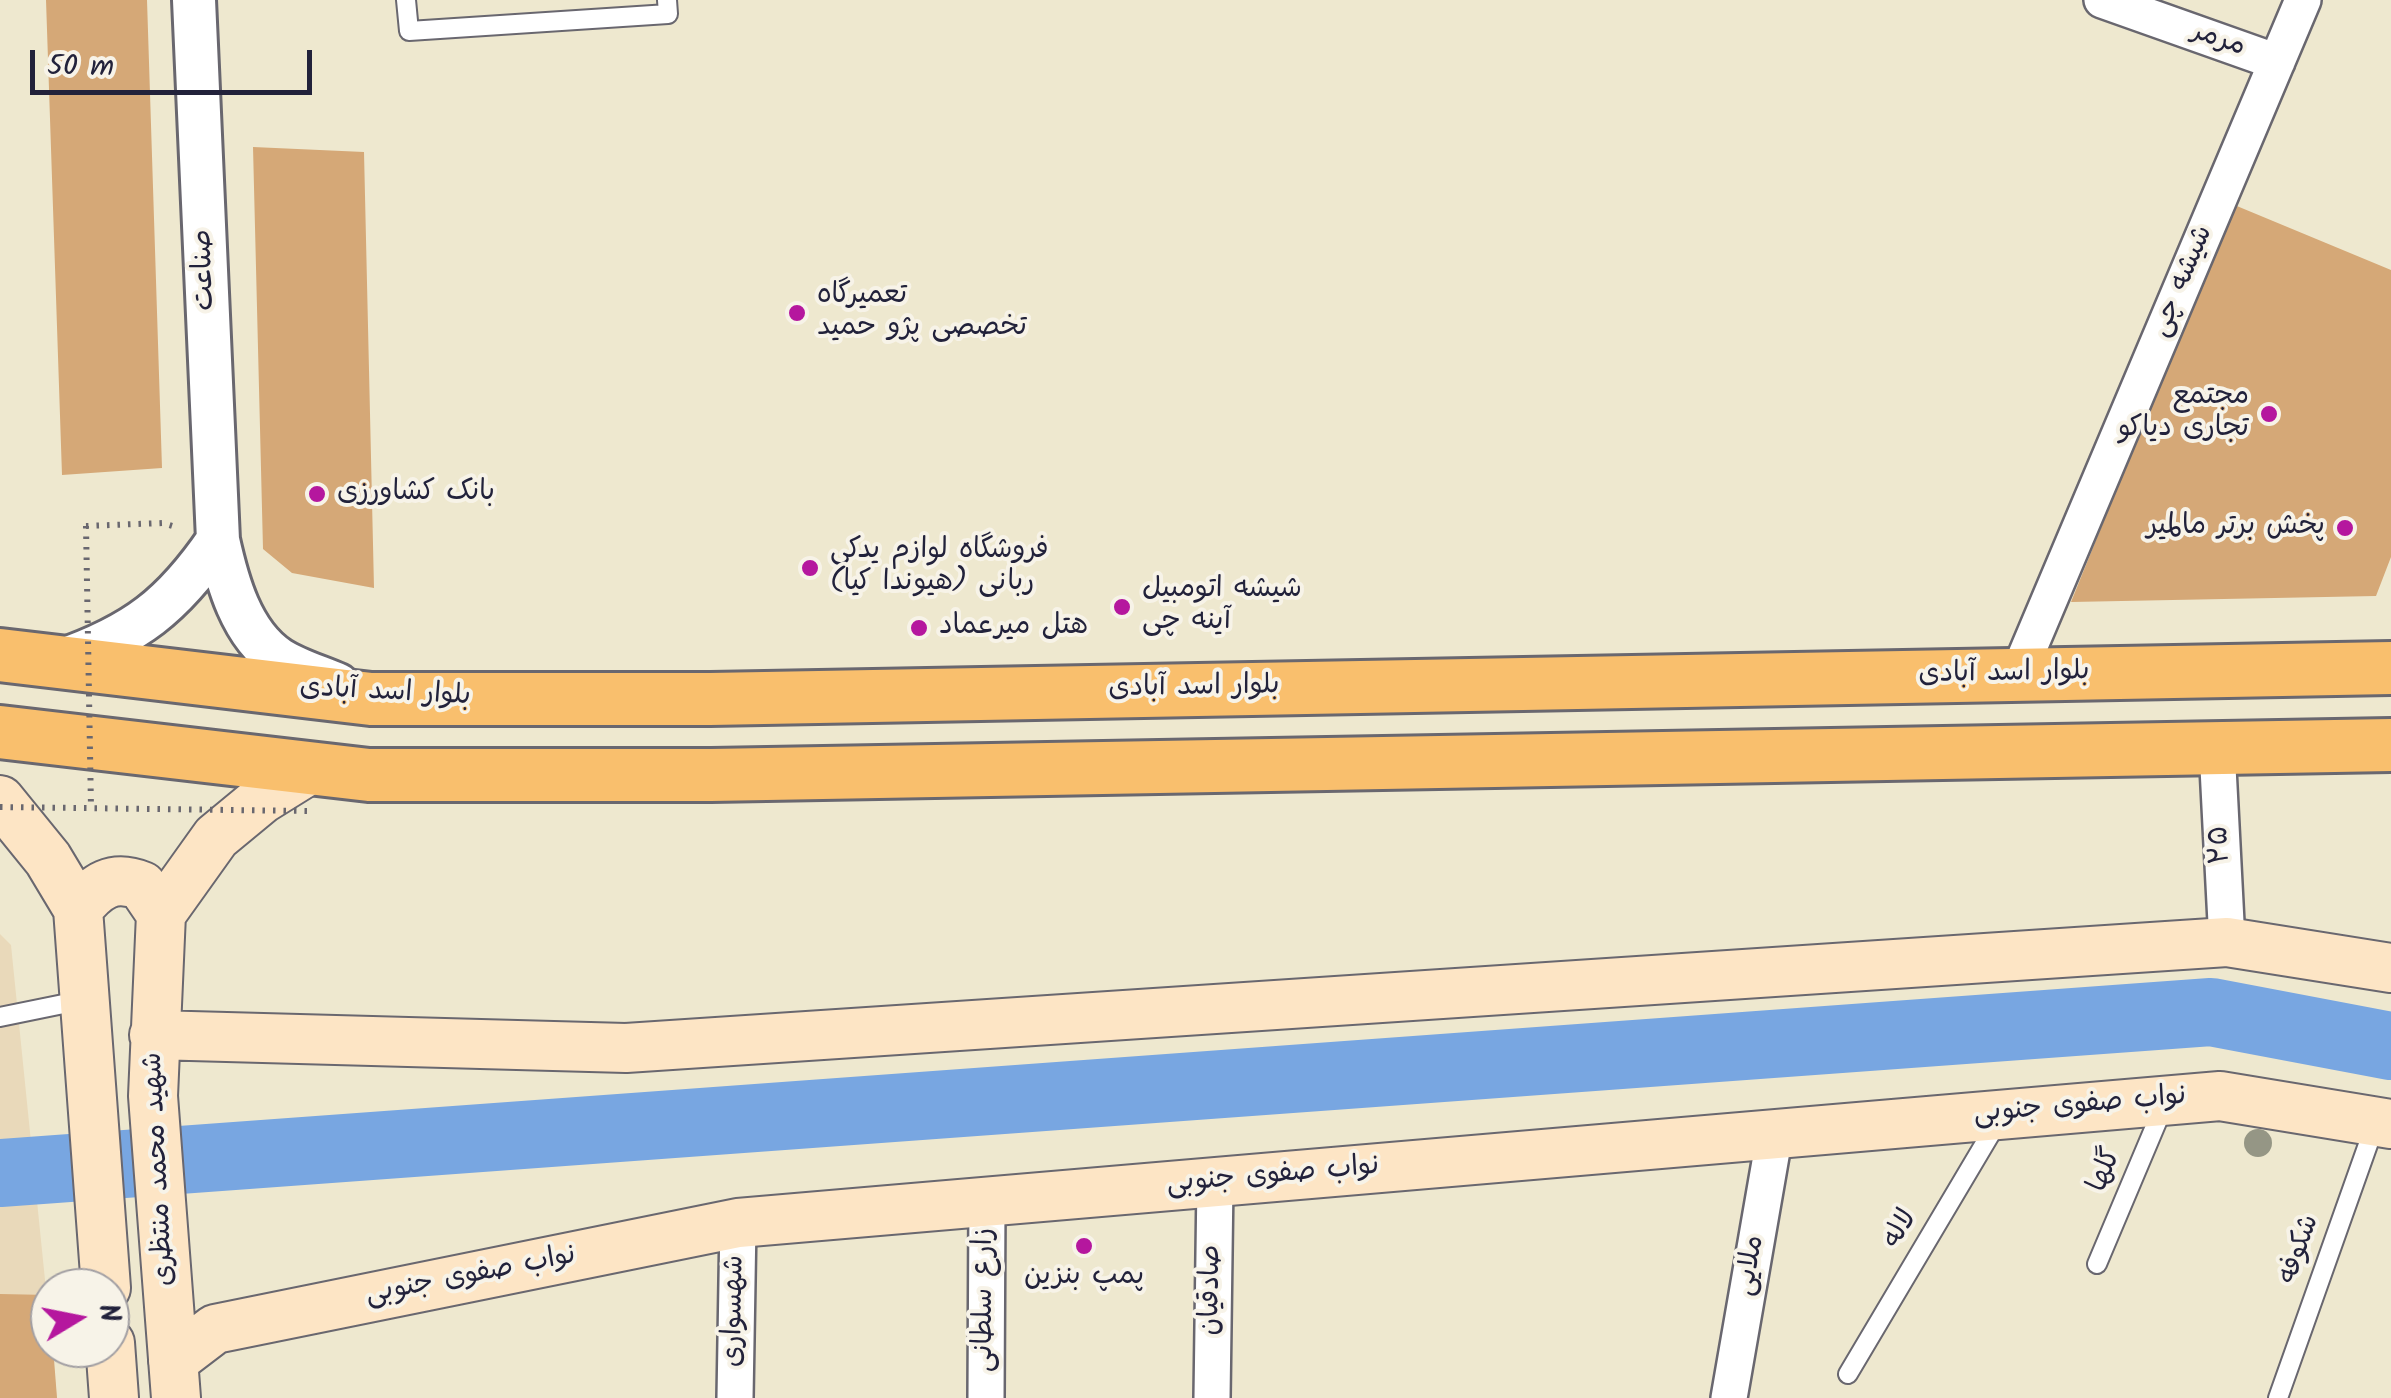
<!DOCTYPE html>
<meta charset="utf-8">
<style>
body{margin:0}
#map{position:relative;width:2391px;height:1398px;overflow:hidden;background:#eee8cf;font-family:Kalam,sans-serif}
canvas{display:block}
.north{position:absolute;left:30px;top:1268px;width:100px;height:100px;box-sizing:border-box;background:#f7f3e8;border:2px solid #a29fa3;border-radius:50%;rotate:80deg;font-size:28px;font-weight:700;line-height:40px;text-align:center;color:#22223b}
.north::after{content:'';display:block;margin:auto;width:35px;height:45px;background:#b5179e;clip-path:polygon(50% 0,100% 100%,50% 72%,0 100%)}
.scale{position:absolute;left:30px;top:50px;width:282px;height:45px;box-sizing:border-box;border:5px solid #22223b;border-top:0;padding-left:12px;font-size:30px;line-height:35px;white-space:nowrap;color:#22223b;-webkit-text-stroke:8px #f7f3e8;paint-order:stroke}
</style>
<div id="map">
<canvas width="2391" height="1398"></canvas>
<div class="north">N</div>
<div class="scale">50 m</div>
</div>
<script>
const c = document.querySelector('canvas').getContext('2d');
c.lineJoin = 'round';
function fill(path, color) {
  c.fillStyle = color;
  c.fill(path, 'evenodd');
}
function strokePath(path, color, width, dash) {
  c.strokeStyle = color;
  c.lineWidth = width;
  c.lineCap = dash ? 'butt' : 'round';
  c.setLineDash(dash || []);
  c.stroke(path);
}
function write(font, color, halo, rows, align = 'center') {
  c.font = font + ' Kalam,"Playpen Sans Arabic",sans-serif';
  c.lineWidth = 8;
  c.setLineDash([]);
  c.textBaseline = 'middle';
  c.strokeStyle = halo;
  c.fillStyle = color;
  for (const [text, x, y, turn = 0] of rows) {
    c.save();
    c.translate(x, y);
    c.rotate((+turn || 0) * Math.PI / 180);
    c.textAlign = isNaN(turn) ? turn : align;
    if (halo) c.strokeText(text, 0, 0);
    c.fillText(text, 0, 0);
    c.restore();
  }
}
fill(new Path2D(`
 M 0,934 L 11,945 L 57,1398 L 0,1398 Z`), '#e9d9ba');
strokePath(new Path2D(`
 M 0,1173 L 2211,1012 L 2391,1046`), '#78a6e1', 68);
fill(new Path2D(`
 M 46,0 L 147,0 L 162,468 L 62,475 Z
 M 253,147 L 364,152 L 374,588 L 292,573 L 263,549 Z
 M 2232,204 L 2391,270 L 2391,557 L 2376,596 L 2071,602 Z
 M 0,1294 L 49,1295 L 57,1398 L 0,1398 Z`), '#d5a877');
const service = new Path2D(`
 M 406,0 L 409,31 L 668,14 L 667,0
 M 0,1017 L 83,1000
 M 2097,1264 L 2165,1103
 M 1848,1374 L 1997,1123
 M 2278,1398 L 2376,1122`);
const minor = new Path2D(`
 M 2102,0 L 2277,62
 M 2018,674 L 2303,0
 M 2217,748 L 2227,942
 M 735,1398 L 738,1223
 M 986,1398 L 987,1202
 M 1212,1398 L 1215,1182
 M 1729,1398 L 1775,1133`);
const tertiary = new Path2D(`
 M 194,0 L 218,540 C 227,581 241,634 279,659 C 296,670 320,677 338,685
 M 60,661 C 135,635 173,606 218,540`);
const secondary = new Path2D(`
 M 0,800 L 48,859 L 78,909 L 106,1288
 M 78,909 C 96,886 113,874 142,886 L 161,914
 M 154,1035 L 626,1048 L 2227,942 L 2391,968
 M 110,1343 L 114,1398
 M 173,1361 L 215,1329 L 738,1223 L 2220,1096 L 2391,1124
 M 176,1398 L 153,1096 L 161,914 L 216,837 L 262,799 L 312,768`);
const primary = new Path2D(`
 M 0,655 L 371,699 L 710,699 L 2391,668
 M 0,732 L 369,775 L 711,775 L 2391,745`);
strokePath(service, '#69676f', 22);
strokePath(minor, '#69676f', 40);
strokePath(tertiary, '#69676f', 48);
strokePath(secondary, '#69676f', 52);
strokePath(primary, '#69676f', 58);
strokePath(new Path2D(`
 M 86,526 L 163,523 L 179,528`), '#69676f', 6, [2.5, 8]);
strokePath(service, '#fff', 18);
strokePath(minor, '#fff', 35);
strokePath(tertiary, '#fff', 42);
strokePath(secondary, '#fde5c5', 48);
strokePath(primary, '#f9bf6d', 52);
strokePath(new Path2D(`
 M 86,526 L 91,808
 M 0,807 L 309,811`), '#69676f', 6, [2.5, 8]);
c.fillStyle = '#959685';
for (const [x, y] of [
 [2258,1143]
]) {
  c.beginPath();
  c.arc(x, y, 14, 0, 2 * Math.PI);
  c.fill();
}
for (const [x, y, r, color] of [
 [797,313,10,"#b5179e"],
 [2269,414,10,"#b5179e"],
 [317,494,10,"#b5179e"],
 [2345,528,10,"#b5179e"],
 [810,568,10,"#b5179e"],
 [1122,607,10,"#b5179e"],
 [919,628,10,"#b5179e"],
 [1084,1246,10,"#b5179e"]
]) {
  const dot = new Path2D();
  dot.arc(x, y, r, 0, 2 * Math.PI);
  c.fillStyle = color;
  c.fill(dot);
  strokePath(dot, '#f7f3e8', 4);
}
write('28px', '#22223b', '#f7f3e8', [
 ["مرمر",2218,41,19],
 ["صناعت",206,270,-92],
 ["شیشه چی",2184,282,-67],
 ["بلوار اسد آبادی",2004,675,-1],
 ["بلوار اسد آبادی",1194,689,-1],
 ["بلوار اسد آبادی",385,694,3],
 ["۲۵",2222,845,-93],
 ["نواب صفوی جنوبی",2080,1107,-5],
 ["شهید محمد منتظری",161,1169,-93],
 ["گلها",2107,1171,-67],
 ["نواب صفوی جنوبی",1273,1177,-5],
 ["لاله",1902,1230,-59],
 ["شکوفه",2301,1250,-70],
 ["ملایی",1752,1266,-80],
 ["نواب صفوی جنوبی",471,1277,-11],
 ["صادقیان",1213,1290,-89],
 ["زارع سلطانی",986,1300,-90],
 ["شهسواری",736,1311,-89]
]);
write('28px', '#22223b', '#f7f3e8', [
 ["تعمیرگاه",817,297],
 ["تخصصی پژو حمید",817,329],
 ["مجتمع",2249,398,"right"],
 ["تجاری دیاکو",2249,430,"right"],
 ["بانک کشاورزی",337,494],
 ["پخش برتر مالمیر",2325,528,"right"],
 ["فروشگاه لوازم یدکی",830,552],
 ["ربانی (هیوندا کیا)",830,584],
 ["شیشه اتومبیل",1142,591],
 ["آینه چی",1142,623],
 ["هتل میرعماد",939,628],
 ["پمپ بنزین",1084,1278,"center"]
], 'left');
</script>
